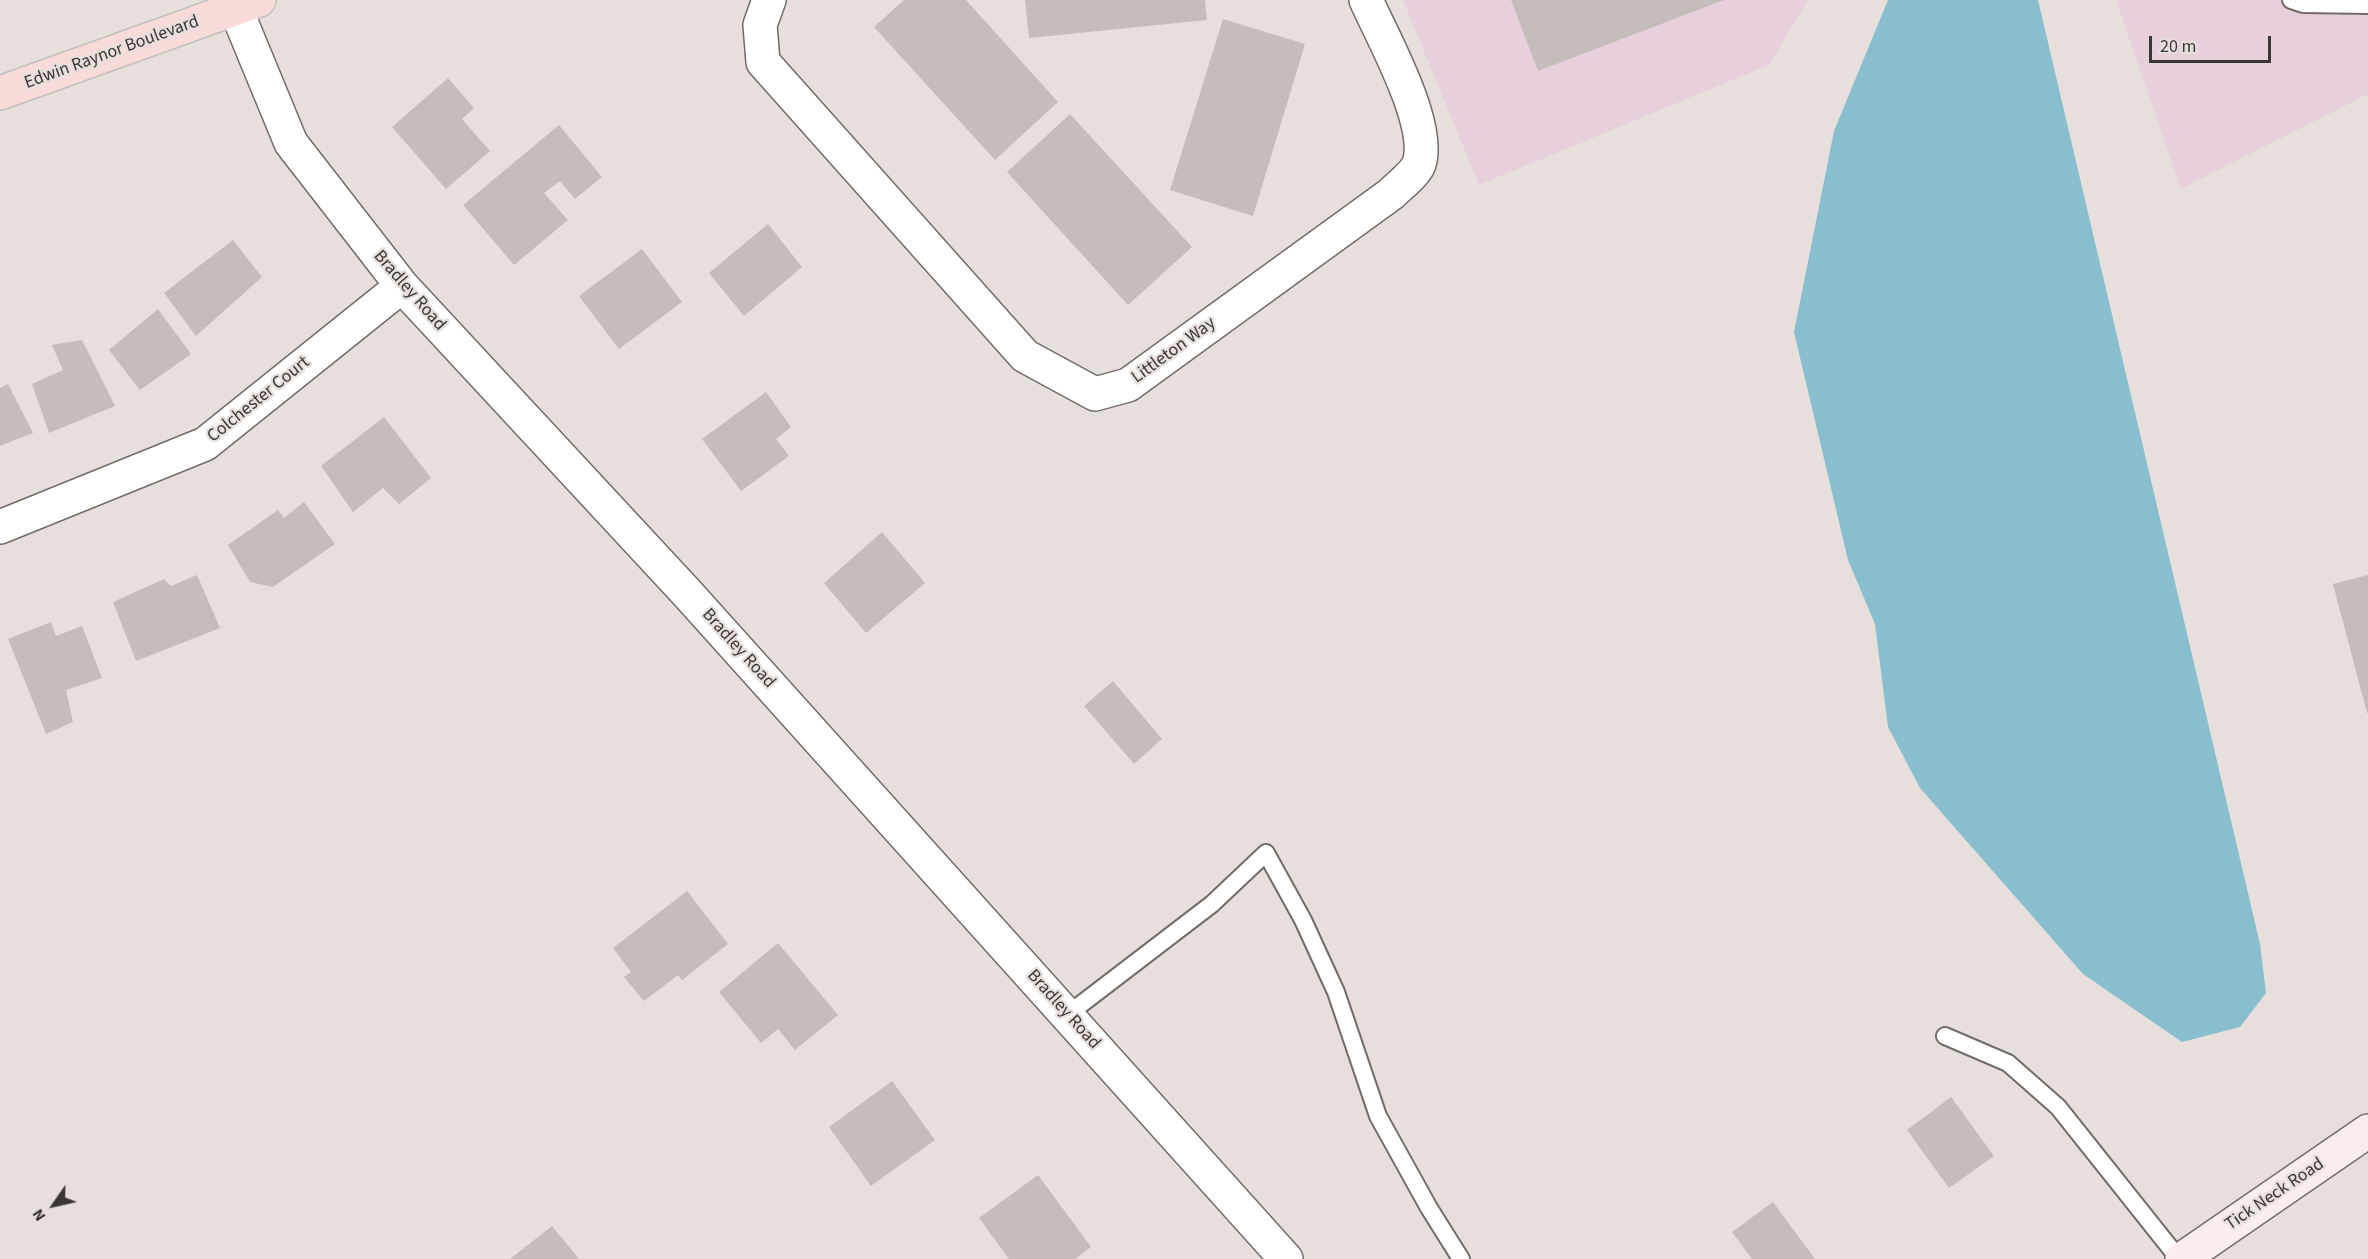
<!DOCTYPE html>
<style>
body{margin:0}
#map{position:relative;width:2368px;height:1259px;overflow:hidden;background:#e6dfdc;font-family:"Source Sans 3",sans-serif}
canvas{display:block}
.north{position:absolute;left:24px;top:1175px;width:60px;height:60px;-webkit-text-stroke:4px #e6dfdc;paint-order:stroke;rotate:236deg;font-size:16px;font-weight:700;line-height:24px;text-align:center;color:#3a3736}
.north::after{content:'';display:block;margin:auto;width:21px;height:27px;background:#3a3736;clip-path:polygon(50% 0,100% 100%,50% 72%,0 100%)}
.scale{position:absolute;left:2149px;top:36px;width:122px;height:27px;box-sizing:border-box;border:3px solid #3a3736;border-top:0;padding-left:8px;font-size:18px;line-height:21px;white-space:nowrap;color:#3a3736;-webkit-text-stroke:4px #e6dfdc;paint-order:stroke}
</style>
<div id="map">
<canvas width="2368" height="1259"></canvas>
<div class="north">N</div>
<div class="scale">20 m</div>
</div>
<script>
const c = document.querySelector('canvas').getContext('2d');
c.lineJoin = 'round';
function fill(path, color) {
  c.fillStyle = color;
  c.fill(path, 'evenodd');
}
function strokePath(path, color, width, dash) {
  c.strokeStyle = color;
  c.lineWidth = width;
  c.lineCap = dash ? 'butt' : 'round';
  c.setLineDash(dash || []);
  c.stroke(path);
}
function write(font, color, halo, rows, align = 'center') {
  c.font = font + ' "Source Sans 3",sans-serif';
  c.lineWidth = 4.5;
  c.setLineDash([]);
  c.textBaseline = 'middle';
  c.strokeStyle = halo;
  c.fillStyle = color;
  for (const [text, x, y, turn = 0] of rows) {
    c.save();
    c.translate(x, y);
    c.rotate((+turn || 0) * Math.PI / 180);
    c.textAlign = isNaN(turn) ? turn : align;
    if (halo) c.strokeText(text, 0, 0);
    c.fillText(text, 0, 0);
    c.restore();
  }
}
fill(new Path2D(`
 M 1403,0 L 1808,0 L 1769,65 L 1479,185 Z
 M 2116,0 L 2368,0 L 2368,94 L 2181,189 Z`), '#e7d0db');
fill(new Path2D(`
 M 1888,0 L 2038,0 L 2260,944 L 2266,993 L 2240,1027 L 2182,1042 L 2083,974 L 1920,788 L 1888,727 L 1875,624 L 1848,560 L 1794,332 L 1834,131 Z`), '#88bece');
fill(new Path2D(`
 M 904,0 L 966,0 L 1058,102 L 995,160 L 874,27 Z
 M 1025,0 L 1205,0 L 1207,20 L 1029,38 Z
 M 1511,0 L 1724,0 L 1538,71 Z
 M 1223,19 L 1305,44 L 1253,216 L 1170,190 Z
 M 448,78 L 474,108 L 462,119 L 490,151 L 446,189 L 392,127 Z
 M 1070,114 L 1192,247 L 1128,305 L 1007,172 Z
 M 559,125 L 602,177 L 575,199 L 560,181 L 544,193 L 568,220 L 514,265 L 463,205 Z
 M 768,224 L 802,267 L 744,316 L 709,273 Z
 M 233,240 L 262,277 L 196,336 L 164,293 Z
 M 642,249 L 682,302 L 619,349 L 579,296 Z
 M 158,309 L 191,354 L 140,390 L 109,350 Z
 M 82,340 L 115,406 L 49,433 L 32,384 L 63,370 L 52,345 Z
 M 8,384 L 33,433 L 0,446 L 0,388 Z
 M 766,392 L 791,427 L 776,439 L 789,456 L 741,491 L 702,439 Z
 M 384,417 L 431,478 L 399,504 L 383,488 L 353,512 L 321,466 Z
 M 304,502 L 335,544 L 273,587 L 250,582 L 228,545 L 278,510 L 284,518 Z
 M 882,532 L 925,583 L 866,633 L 824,583 Z
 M 197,575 L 220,628 L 136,661 L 113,602 L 164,579 L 171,586 Z
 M 2368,575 L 2368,713 L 2367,713 L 2333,584 Z
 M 51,622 L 56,636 L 82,626 L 102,678 L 66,690 L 73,722 L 46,734 L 8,639 Z
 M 1113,681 L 1162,739 L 1134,764 L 1084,706 Z
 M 687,891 L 728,944 L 682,980 L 678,975 L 644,1001 L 624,977 L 631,972 L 613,948 Z
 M 778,943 L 838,1015 L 795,1050 L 778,1029 L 761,1043 L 719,992 Z
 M 892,1081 L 935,1140 L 871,1186 L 829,1127 Z
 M 1951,1097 L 1994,1156 L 1949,1188 L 1907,1130 Z
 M 1038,1175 L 1091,1247 L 1075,1259 L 1009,1259 L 979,1218 Z
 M 1773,1202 L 1815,1259 L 1752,1259 L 1732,1232 Z
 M 552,1226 L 579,1259 L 510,1259 Z`), '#c4bdbb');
const lane = new Path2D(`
 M 2291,0 L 2303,4 L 2368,5
 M 1067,1015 L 1212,904 L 1266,853 L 1303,920 L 1336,992 L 1378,1116 L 1429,1208 L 1461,1259
 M 1945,1036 L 2008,1063 L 2058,1107 L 2179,1259`);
const street = new Path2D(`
 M 232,0 L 291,143 L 402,286 L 687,593 L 1286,1259
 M 769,0 L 760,25 L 763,62 L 1025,356 L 1095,394 L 1128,385 L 1391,194 C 1399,186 1415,174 1419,164 C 1432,125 1383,38 1366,0
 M 0,527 L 205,444 L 402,286`);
const secondary = new Path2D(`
 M 2182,1259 L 2368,1131`);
const primary = new Path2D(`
 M 0,93 L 259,0`);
strokePath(lane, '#726c69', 20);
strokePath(street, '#726c69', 36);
strokePath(secondary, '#726c69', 36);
strokePath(primary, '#c0bfbf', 36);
strokePath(lane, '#fff', 16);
strokePath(street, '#fff', 33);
strokePath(secondary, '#fbedec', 33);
strokePath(primary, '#f8dbd9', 33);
write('18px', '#3a3736', '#e6dfdc', [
 ["Edwin Raynor Boulevard",112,53,-20],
 ["Bradley Road",409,291,49],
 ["Littleton Way",1174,351,-36],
 ["Colchester Court",259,400,-39],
 ["Bradley Road",738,649,48],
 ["Bradley Road",1063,1010,48],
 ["Tick Neck Road",2275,1195,-34]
]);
</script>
